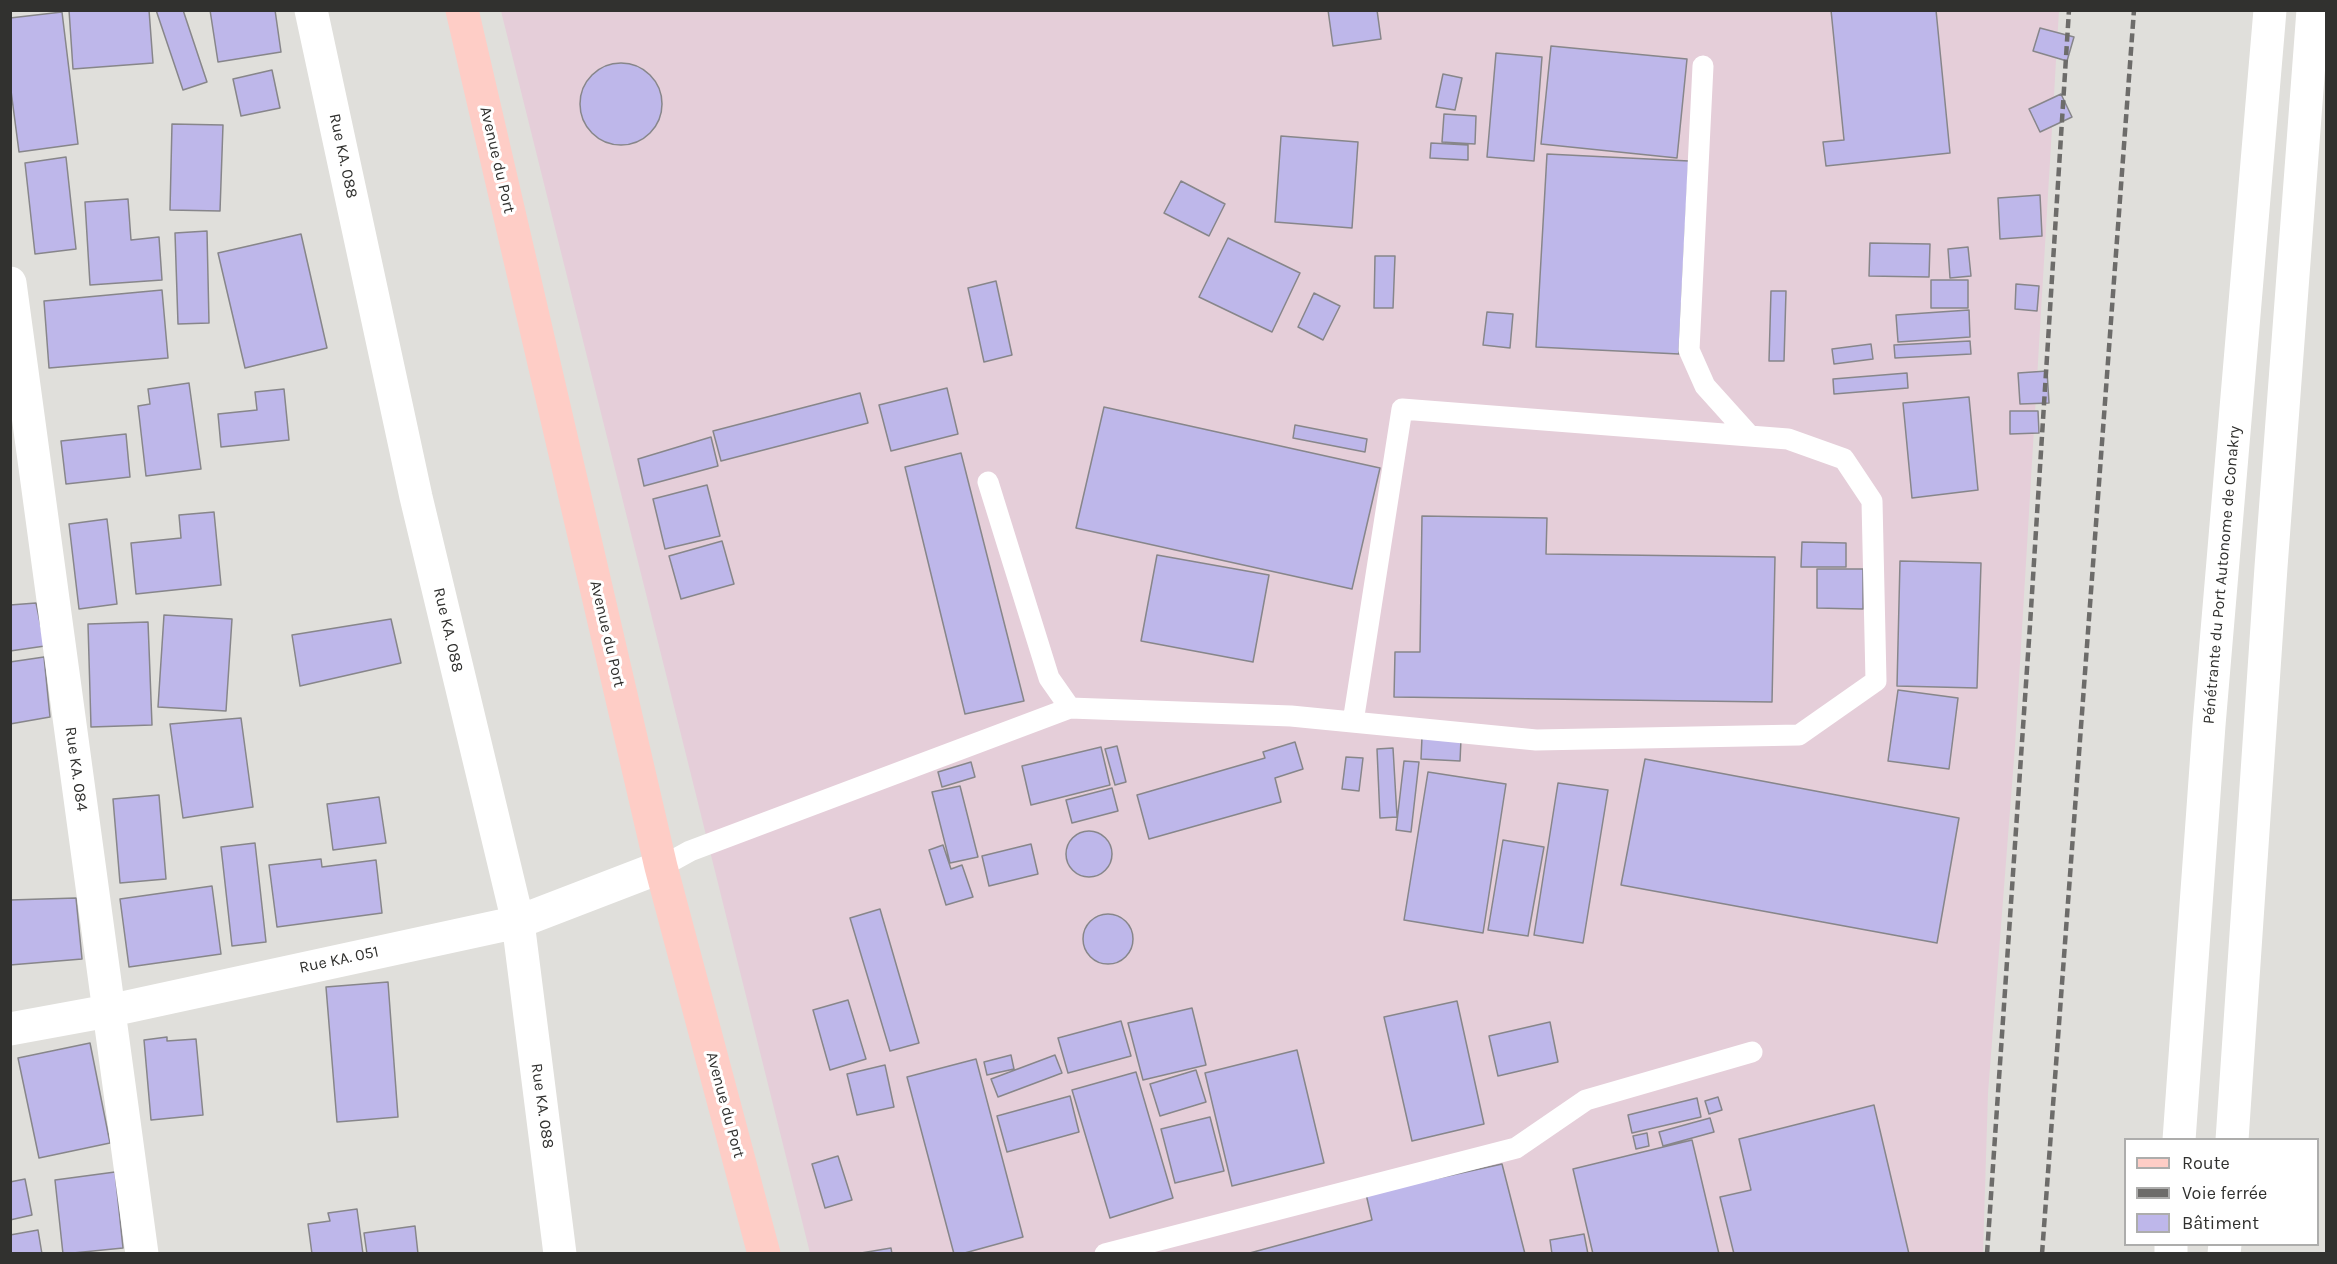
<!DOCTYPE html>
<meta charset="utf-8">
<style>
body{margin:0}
#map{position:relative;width:2337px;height:1264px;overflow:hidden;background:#e0dfdb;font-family:Karla,sans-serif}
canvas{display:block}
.frame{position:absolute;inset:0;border:12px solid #31312f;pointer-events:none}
.legend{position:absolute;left:2124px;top:1138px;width:195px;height:108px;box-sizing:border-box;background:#fff;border:2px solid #adadac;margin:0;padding:8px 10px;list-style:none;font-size:18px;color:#31312f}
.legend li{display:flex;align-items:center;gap:12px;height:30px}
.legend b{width:30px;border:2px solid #adadac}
</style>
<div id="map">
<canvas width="2337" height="1264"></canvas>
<div class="frame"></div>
<ul class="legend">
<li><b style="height:8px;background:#fecdc6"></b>Route</li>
<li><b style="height:8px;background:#6d6c6a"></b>Voie ferrée</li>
<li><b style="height:16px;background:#beb7ea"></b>Bâtiment</li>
</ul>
</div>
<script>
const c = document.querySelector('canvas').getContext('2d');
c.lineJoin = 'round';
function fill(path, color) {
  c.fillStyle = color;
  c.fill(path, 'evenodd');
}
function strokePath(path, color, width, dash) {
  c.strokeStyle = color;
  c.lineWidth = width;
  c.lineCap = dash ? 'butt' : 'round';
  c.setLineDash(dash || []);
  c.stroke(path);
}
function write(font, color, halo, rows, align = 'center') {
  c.font = font + ' Karla,sans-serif';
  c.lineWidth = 6;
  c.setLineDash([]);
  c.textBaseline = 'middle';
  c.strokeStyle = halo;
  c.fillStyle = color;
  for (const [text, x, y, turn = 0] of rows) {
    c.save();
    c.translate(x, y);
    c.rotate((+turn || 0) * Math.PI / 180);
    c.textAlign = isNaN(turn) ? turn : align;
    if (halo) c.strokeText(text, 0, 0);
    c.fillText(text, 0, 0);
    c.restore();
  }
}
fill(new Path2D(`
 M 501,11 L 2059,11 L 2015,746 L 1988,1093 L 1983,1253 L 810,1253 Z`), '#e5ced9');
const building = new Path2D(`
 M 69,10 L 149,10 L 153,63 L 73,69 Z
 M 156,10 L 183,10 L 207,82 L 183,90 Z
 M 210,10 L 275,10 L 281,52 L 218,62 Z
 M 1328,10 L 1377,10 L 1381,39 L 1333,46 Z
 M 1831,10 L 1936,10 L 1950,153 L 1826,166 L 1823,142 L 1844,140 Z
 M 62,12 L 78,144 L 19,152 L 10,83 L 10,18 Z
 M 2040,28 L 2074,37 L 2067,61 L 2033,51 Z
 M 1551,46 L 1687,59 L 1677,158 L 1541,144 Z
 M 1496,53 L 1542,57 L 1534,161 L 1487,157 Z
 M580 104a41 41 0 1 1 82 0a41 41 0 1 1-82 0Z
 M 272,70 L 280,108 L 241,116 L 233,79 Z
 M 1443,74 L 1462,78 L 1455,110 L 1436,107 Z
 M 2061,94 L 2072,117 L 2040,132 L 2029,109 Z
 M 1444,114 L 1476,116 L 1475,144 L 1442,142 Z
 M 172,124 L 223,125 L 220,211 L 170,210 Z
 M 1281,136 L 1358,142 L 1352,228 L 1275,222 Z
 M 1431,143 L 1468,145 L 1468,160 L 1430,158 Z
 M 1547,154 L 1689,161 L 1679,354 L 1536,347 Z
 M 66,157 L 76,249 L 35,254 L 25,163 Z
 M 1181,181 L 1225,204 L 1209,236 L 1164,213 Z
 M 2040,195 L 2042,236 L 2000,239 L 1998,198 Z
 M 128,199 L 131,240 L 159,237 L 162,280 L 90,285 L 85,202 Z
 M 207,231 L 209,323 L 178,324 L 175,233 Z
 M 301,234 L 327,348 L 245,368 L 218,253 Z
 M 1228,238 L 1300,273 L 1272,332 L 1199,297 Z
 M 1870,243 L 1930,244 L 1929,277 L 1869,276 Z
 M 1968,247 L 1971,276 L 1950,278 L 1948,249 Z
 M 1375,256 L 1395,256 L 1393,308 L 1374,308 Z
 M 1931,280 L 1968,280 L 1968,308 L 1931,308 Z
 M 996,281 L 1012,355 L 984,362 L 968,288 Z
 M 2016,284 L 2039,286 L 2037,311 L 2015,309 Z
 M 162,290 L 168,358 L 49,368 L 44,301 Z
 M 1771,291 L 1786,291 L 1784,361 L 1769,361 Z
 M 1314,293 L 1340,306 L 1323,340 L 1298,327 Z
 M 1969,310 L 1970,337 L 1898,342 L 1896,315 Z
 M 1487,312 L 1513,314 L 1510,348 L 1483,345 Z
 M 1970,341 L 1971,354 L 1895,358 L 1894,345 Z
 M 1871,344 L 1873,359 L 1834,364 L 1832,349 Z
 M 2047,371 L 2049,403 L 2020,404 L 2018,373 Z
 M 1907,373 L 1908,388 L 1834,394 L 1833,379 Z
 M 189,383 L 201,469 L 146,476 L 138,406 L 150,404 L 148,389 Z
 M 947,388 L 958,434 L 891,451 L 879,405 Z
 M 284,389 L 289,440 L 221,447 L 218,414 L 257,410 L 255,392 Z
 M 860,393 L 868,423 L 721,461 L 713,431 Z
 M 1969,397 L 1978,490 L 1912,498 L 1903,403 Z
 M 1104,407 L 1380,468 L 1352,589 L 1076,528 Z
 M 2010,411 L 2038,411 L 2039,433 L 2010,434 Z
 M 1295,425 L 1367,439 L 1365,452 L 1293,438 Z
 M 126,434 L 130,477 L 66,484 L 61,441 Z
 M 711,437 L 718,466 L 644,486 L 638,459 Z
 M 961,453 L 1024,701 L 965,714 L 905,467 Z
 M 707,485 L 720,536 L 665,549 L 653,499 Z
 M 214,512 L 221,585 L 136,594 L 131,543 L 181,538 L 179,515 Z
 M 1422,516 L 1547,518 L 1546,554 L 1775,557 L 1772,702 L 1394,697 L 1395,652 L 1420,652 Z
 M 107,519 L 117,604 L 79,609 L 69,524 Z
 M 722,541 L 734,584 L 681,599 L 669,556 Z
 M 1802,542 L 1846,543 L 1846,567 L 1801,567 Z
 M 1157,555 L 1269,575 L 1253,662 L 1141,641 Z
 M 1900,561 L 1981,563 L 1977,688 L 1897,686 Z
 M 1817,569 L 1863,569 L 1863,609 L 1817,608 Z
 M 36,603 L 45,646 L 10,651 L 10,605 Z
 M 164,615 L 232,619 L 226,711 L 158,707 Z
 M 391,619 L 401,663 L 300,686 L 292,635 Z
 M 148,622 L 152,725 L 91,727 L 88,624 Z
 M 44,657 L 50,717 L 10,724 L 10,662 Z
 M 1898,690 L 1958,698 L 1949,769 L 1888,761 Z
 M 241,718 L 253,807 L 183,818 L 170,724 Z
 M 1422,737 L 1461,739 L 1460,761 L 1421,759 Z
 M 1295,742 L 1303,769 L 1275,778 L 1281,802 L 1149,839 L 1137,795 L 1265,758 L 1263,752 Z
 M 1117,746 L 1126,782 L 1115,785 L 1105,749 Z
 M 1101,747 L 1110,785 L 1031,805 L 1022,766 Z
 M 1393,748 L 1397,817 L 1380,818 L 1377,749 Z
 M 1346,757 L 1363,758 L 1359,791 L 1342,789 Z
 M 1645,759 L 1959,818 L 1937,943 L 1621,885 Z
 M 1404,761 L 1419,762 L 1411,832 L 1396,830 Z
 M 971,762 L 975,777 L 942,787 L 938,772 Z
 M 1428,772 L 1506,784 L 1483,933 L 1404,920 Z
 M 1558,783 L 1608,790 L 1583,943 L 1534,935 Z
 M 960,786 L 978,857 L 950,863 L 932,792 Z
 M 1112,788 L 1118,811 L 1072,823 L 1066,800 Z
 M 159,795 L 166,879 L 120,883 L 113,799 Z
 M 379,797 L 386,843 L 333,850 L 327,804 Z
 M1066 854a23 23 0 1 1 46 0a23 23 0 1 1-46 0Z
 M 1503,840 L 1544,847 L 1528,936 L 1488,930 Z
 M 255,843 L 266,942 L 232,946 L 221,847 Z
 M 1031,844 L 1038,874 L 989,886 L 982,856 Z
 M 943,845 L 951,869 L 962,865 L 973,897 L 946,905 L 929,850 Z
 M 321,859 L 322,867 L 376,860 L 382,913 L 277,927 L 269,865 Z
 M 212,886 L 221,954 L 129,967 L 120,899 Z
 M 76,898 L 82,959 L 10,965 L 10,900 Z
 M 880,909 L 919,1043 L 890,1051 L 850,918 Z
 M1083 939a25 25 0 1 1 50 0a25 25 0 1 1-50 0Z
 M 388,982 L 398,1117 L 337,1122 L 326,987 Z
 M 848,1000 L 866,1059 L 830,1070 L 813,1010 Z
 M 1457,1001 L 1484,1124 L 1412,1141 L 1384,1017 Z
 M 1192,1008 L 1206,1065 L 1143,1080 L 1128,1023 Z
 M 1121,1021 L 1131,1056 L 1068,1073 L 1058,1038 Z
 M 1550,1022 L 1558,1062 L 1498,1076 L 1489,1036 Z
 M 167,1037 L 167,1041 L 196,1039 L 203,1115 L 151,1120 L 144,1040 Z
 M 90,1043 L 110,1143 L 39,1158 L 18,1058 Z
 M 1297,1050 L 1324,1163 L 1232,1186 L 1205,1073 Z
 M 1011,1055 L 1014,1069 L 987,1075 L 984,1062 Z
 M 1055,1055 L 1062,1073 L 998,1097 L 991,1079 Z
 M 976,1059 L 1023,1237 L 961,1254 L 954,1254 L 907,1077 Z
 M 885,1065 L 894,1107 L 857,1115 L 847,1074 Z
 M 1196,1070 L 1206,1102 L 1160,1116 L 1150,1084 Z
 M 1136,1072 L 1173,1198 L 1110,1218 L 1072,1090 Z
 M 1070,1096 L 1079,1132 L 1007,1152 L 997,1116 Z
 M 1718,1097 L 1722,1110 L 1709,1114 L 1705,1101 Z
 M 1697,1098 L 1701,1117 L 1632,1133 L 1628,1115 Z
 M 1874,1105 L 1909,1254 L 1734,1254 L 1720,1197 L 1751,1190 L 1739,1139 Z
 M 1210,1117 L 1224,1171 L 1175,1183 L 1161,1129 Z
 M 1710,1118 L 1714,1132 L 1663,1146 L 1659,1132 Z
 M 1647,1133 L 1649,1146 L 1636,1149 L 1633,1136 Z
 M 1692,1140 L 1719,1254 L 1593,1254 L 1573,1169 Z
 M 838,1156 L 852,1200 L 825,1208 L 812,1164 Z
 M 1502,1164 L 1525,1254 L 1246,1254 L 1372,1220 L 1366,1194 Z
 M 115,1172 L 123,1248 L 63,1254 L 55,1180 Z
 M 25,1179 L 32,1215 L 10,1220 L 10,1182 Z
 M 357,1209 L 363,1254 L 312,1254 L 308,1224 L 330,1221 L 328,1213 Z
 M 415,1226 L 418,1254 L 367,1254 L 364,1233 Z
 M 38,1230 L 42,1254 L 10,1254 L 10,1235 Z
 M 1584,1234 L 1588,1254 L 1552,1254 L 1550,1240 Z
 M 891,1248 L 892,1254 L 861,1254 L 861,1253 Z`);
fill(building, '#beb7ea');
strokePath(building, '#87868a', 1.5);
strokePath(new Path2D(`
 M 1703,66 L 1689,350 L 1705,386 L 1750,436
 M 988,482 L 1049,678 L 1070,708
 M 661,867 L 690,851 L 1070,708 L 1291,716 L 1536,740 L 1799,735 L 1876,681 L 1872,501 L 1844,459 L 1788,439 L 1402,409 L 1353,722
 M 1105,1254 L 1516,1148 L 1586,1100 L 1752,1052`), '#fff', 21);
strokePath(new Path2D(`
 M 311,10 L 416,497 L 518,922 L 560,1254
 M 10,283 L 142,1254
 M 10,1029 L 108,1011 L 518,922 L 661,867`), '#fff', 33);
strokePath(new Path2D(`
 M 2179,1140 L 2209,725 L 2270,10
 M 2232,1140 L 2271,567 L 2313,10
 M 2171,1254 L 2171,1244
 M 2224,1254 L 2225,1244`), '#fff', 33);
strokePath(new Path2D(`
 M 462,10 L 661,867 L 764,1254`), '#fecdc6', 33);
strokePath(new Path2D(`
 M 1987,1254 L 2030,625 L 2069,10
 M 2042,1254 L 2134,10`), '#6d6c6a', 4.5, [9, 4.5]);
write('16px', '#31312f', '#fff', [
 ["Rue KA. 088",343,156,78],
 ["Avenue du Port",497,160,77],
 ["Pénétrante du Port Autonome de Conakry",2222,575,-85],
 ["Rue KA. 088",448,630,77],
 ["Avenue du Port",607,634,77],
 ["Rue KA. 084",76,769,82],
 ["Rue KA. 051",339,960,-12],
 ["Avenue du Port",725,1105,75],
 ["Rue KA. 088",542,1106,82]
]);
</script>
